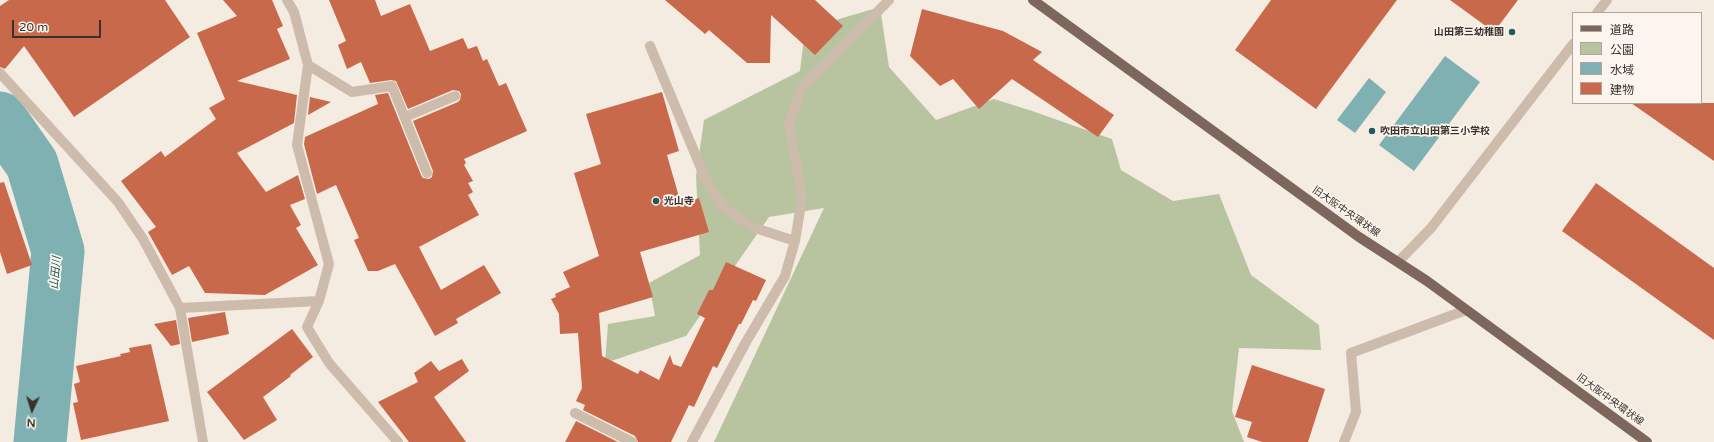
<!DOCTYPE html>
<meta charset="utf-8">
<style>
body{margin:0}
#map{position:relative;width:1714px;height:442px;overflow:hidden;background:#f4ebe1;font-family:"Varela Round","Noto Sans JP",sans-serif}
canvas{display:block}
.legend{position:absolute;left:1572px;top:12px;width:130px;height:92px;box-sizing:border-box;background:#fbf5ee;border:1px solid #aea6a0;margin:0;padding:5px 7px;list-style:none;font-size:12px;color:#3b302b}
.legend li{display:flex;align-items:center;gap:8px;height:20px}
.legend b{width:20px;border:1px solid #aea6a0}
.north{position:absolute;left:12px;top:390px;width:40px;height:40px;-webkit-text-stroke:3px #fbf5ee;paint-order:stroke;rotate:184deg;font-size:11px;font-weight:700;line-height:16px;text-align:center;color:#3b302b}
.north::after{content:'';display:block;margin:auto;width:14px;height:18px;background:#3b302b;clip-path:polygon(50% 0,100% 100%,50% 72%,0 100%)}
.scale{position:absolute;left:12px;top:20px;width:89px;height:18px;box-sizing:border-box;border:2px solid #3b302b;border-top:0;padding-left:5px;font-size:12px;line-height:14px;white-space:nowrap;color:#3b302b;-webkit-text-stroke:3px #fbf5ee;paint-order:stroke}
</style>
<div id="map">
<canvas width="1714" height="442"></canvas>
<ul class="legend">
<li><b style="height:5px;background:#7d675c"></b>道路</li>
<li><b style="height:11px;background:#b8c4a0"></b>公園</li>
<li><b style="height:11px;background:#7fb0b2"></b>水域</li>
<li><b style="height:11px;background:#c8694b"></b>建物</li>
</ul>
<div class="north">N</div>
<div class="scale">20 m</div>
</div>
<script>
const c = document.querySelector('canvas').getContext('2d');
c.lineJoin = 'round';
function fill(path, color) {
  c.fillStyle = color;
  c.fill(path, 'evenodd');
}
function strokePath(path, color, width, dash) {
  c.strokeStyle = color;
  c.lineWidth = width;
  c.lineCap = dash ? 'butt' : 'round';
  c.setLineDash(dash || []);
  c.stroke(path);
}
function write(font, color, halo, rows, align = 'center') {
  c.font = font + ' "Varela Round","Noto Sans JP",sans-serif';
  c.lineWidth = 3.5;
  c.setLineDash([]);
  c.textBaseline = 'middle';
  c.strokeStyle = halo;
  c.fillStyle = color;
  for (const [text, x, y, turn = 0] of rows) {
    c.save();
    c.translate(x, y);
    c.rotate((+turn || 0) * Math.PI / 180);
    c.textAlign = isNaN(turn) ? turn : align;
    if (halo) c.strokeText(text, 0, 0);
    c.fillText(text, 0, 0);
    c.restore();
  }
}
fill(new Path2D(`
 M 880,7 L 889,67 L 936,120 L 994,99 L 1032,111 L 1112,139 L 1121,170 L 1173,201 L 1219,194 L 1251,275 L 1319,325 L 1321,350 L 1239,348 L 1232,411 L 1244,442 L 714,442 L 824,208 L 769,217 L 686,336 L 605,363 L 608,324 L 655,316 L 649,283 L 700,255 L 696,176 L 704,120 L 800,71 L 805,29 Z`), '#b8c4a0');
fill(new Path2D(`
 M 1445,56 L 1480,82 L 1414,171 L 1379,145 Z
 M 1369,78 L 1386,92 L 1355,133 L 1337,120 Z`), '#7fb0b2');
strokePath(new Path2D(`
 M 0,118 L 32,164 L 58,251 L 40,442`), '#7fb0b2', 53);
fill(new Path2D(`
 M 9,0 L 165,0 L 190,37 L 74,117 L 24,46 L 5,69 L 0,67 L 0,6 Z
 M 223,0 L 272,0 L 283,26 L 277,29 L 290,59 L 237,81 L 297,95 L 294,123 L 237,153 L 266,192 L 298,175 L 305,199 L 290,205 L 301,225 L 296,228 L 318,265 L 265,295 L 205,293 L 189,266 L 172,275 L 148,232 L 156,227 L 121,181 L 161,151 L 165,157 L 216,119 L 209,108 L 225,99 L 197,33 L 237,16 Z
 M 329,0 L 375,0 L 381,16 L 410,4 L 430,51 L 463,38 L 468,49 L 477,46 L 483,61 L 487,59 L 499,86 L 506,83 L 527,131 L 464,159 L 466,163 L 464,165 L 473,181 L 468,183 L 473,192 L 468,195 L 479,215 L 419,247 L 441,290 L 484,265 L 501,293 L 456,319 L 458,323 L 435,336 L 395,264 L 378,271 L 368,271 L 354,240 L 359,238 L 336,185 L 317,194 L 304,144 L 305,137 L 378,104 L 375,95 L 388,93 L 421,175 L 423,178 L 429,179 L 432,177 L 433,171 L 413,121 L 458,102 L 460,100 L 461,94 L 459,91 L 453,90 L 408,109 L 396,81 L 391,80 L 370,83 L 361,62 L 347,69 L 338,45 L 346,41 Z
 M 665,0 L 815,0 L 843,26 L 815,55 L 771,15 L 770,63 L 747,63 L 709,30 L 705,34 Z
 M 1271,0 L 1397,0 L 1316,109 L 1235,50 Z
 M 1450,0 L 1518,0 L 1494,32 Z
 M 922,9 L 1003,31 L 1042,52 L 1033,60 L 1114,115 L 1098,137 L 1012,79 L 979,109 L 953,79 L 940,86 L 910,56 Z
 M 662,92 L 679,151 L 667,155 L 681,204 L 699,198 L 709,232 L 640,252 L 653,297 L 599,313 L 602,356 L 638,374 L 640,370 L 659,380 L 670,355 L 673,364 L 681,367 L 705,318 L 697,314 L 709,290 L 713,290 L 726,262 L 766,280 L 756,301 L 753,300 L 741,324 L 739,324 L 717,368 L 713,366 L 694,407 L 689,405 L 671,442 L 638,442 L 635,436 L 583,410 L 585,405 L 576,401 L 582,388 L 578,333 L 560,334 L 559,314 L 551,299 L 556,297 L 555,294 L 570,287 L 563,272 L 599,256 L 574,173 L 601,164 L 586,114 Z
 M 310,97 L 331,102 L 308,115 Z
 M 1631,103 L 1714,103 L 1714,161 Z
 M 4,182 L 32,265 L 7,274 L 0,252 L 0,183 Z
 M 1596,183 L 1714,268 L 1714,340 L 1562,231 Z
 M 225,312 L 229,334 L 192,342 L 188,318 Z
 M 176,320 L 180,344 L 171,346 L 154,324 Z
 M 292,329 L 313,357 L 290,375 L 291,376 L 263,397 L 277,420 L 244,440 L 207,392 Z
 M 151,344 L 169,421 L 81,440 L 73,403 L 78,402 L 74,384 L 80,382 L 76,366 L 121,356 L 120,354 L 130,352 L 129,348 Z
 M 462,359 L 469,371 L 434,397 L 466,442 L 409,442 L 378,402 L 418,382 L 414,373 L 431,361 L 439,371 Z
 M 1252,365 L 1325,389 L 1308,442 L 1262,442 L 1247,437 L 1252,422 L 1235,417 Z
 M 576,421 L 618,442 L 565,442 Z`), '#c8694b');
strokePath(new Path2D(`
 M 575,413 L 632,442`), '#cdbbac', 10);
strokePath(new Path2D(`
 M 287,0 L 294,12 L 308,65 L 297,145 L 329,264 L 319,301 L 307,327 L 329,363 L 398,442
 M 650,46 L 706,180 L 723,207 L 752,227 L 795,241
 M 308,65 L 352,92 L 392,86 L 427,173
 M 0,73 L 118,202 L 143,239 L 180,308 L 203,442
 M 405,117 L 455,96
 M 180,308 L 319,301
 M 692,442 L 746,342 L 785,276 L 795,241 L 802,198 L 789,124 L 801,89 L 889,0
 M 1344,442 L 1356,412 L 1351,353 L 1466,310`), '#cdbbac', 10);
strokePath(new Path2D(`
 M 1597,13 L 1607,0
 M 1398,262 L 1431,228 L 1573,44`), '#cdbbac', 10);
strokePath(new Path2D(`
 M 1033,0 L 1359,237 L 1427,281 L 1647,442`), '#7d675c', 10);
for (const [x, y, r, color] of [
 [1512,32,4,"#1f5a5e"],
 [1372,131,4,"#1f5a5e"],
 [656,201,4,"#1f5a5e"]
]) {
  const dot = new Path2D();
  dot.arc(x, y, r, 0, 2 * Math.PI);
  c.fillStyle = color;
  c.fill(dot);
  strokePath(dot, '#fbf5ee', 1.5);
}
write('bold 10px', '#3b302b', '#fbf5ee', [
 ["山田第三幼稚園",1504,32,"right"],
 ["吹田市立山田第三小学校",1380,131],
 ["光山寺",664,201]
], 'left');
write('10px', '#3b302b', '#fbf5ee', [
 ["旧大阪中央環状線",1346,212,35],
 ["旧大阪中央環状線",1610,400,36]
]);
write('italic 11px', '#1f5a5e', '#fbf5ee', [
 ["山田川",56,273,-85]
]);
</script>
